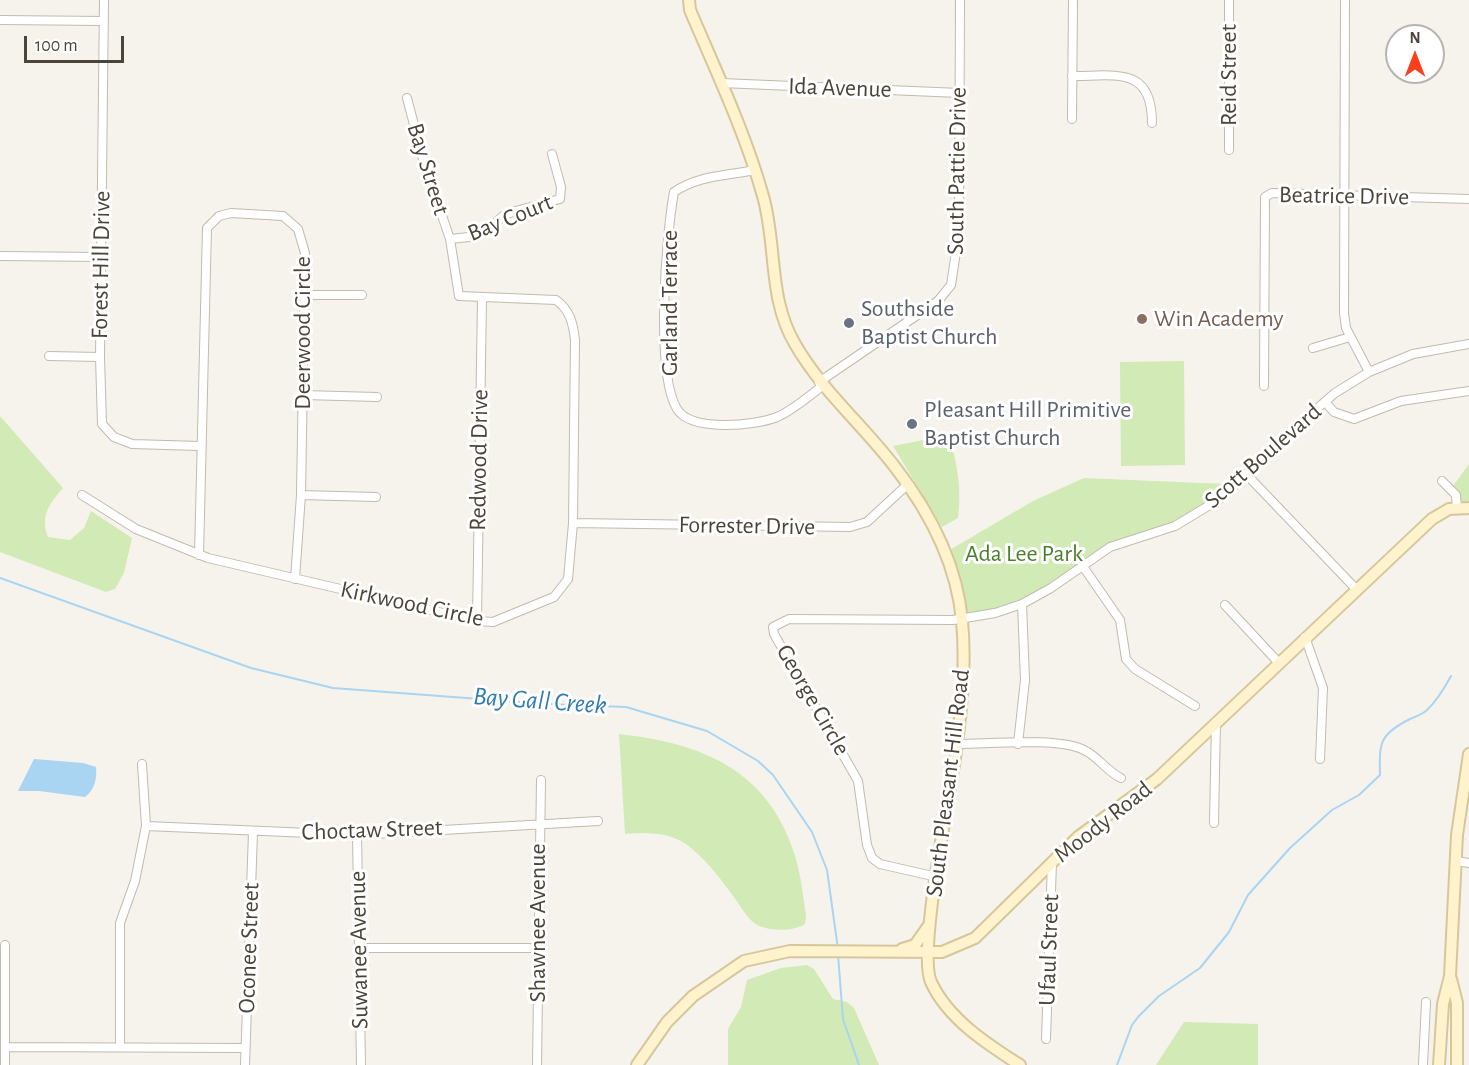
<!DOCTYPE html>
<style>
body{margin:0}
#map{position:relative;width:1469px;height:1065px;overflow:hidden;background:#f6f3ec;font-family:"Alegreya Sans",sans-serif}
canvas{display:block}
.north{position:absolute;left:1385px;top:24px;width:60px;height:60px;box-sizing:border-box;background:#fff;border:2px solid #b7b4b0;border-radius:50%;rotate:0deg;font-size:16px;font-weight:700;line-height:24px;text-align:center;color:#4b4439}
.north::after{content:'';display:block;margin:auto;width:21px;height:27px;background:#fc3f1d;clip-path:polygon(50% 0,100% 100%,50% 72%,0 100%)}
.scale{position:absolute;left:24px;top:36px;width:100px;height:27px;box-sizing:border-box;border:3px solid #4b4439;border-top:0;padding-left:8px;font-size:18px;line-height:21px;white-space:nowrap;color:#4b4439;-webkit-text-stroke:4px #fff;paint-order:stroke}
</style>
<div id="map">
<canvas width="1469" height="1065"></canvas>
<div class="north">N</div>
<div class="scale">100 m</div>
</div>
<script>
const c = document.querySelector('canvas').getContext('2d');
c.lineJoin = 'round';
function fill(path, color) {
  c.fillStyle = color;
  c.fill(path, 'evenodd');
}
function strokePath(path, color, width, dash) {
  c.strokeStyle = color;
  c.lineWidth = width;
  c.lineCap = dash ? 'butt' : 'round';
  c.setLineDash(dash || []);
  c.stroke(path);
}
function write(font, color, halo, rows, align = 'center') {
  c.font = font + ' "Alegreya Sans",sans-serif';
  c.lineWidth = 6;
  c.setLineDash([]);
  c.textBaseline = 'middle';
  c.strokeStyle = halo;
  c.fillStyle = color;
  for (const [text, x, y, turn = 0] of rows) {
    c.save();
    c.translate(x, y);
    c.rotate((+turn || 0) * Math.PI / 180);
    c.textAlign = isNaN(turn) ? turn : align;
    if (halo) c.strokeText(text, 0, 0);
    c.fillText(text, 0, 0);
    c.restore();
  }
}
fill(new Path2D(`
 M 1184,361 L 1185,465 L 1121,466 L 1120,362 Z
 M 0,416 L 63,488 C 49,504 40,516 48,537 L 70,540 L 84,528 L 91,511 L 132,538 L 124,573 L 115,589 L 106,592 L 0,552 Z
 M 949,435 C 957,464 962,488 958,518 L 942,527 L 893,446 Z
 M 1469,464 L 1469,505 L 1462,505 L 1459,494 L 1453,486 Z
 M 1084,478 L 1225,484 L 1224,489 L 1175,524 L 1110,546 L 1022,602 L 964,617 L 948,551 L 1033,501 Z
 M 619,734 C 702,743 769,770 795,856 C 801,875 803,896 806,915 L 805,924 C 794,932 764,932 753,922 C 747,917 741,907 736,900 C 723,882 708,862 691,848 C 672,832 648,832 625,834 Z
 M 807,965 L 814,969 L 833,999 L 847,1002 L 854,1008 L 879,1065 L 728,1065 L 728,1029 L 741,1007 L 747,980 L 781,968 Z
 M 1184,1022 L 1258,1024 L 1258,1065 L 1156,1065 Z`), '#d2eab5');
fill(new Path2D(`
 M 34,759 L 83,763 L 96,767 C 97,779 95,789 85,797 L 39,791 L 18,791 Z`), '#a9d4f2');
strokePath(new Path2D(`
 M 0,578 L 251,668 L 333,688 L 546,704 L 626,707 L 707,731 L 758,761 L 773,775 L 812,832 L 827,870 L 838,949
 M 838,955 L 843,1019 L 859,1065
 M 1117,1065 L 1132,1025 L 1138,1017 L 1159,996 L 1200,968 L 1229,932 L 1248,895 L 1290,848 L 1332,810 L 1359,795 L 1380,775 C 1379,742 1380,734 1410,719 C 1415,717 1422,714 1426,711 C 1437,701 1444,689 1451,676`), '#a9d4f2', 2);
const street = new Path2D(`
 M 104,0 L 100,357 L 102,424 L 114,437 L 132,444 L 200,446
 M 1345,0 L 1344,313 L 1346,328 L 1369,372
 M 0,20 L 104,21
 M 1072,76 C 1116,76 1152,66 1152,123
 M 721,83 L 960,93
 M 1072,119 L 1073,0
 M 1229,150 L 1229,0
 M 755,170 C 726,176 699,175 674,192 C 666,235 655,373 677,409 C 691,432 755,426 777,417 C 793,410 808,397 822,386
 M 450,239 L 469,237 L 488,230 L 503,216 L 512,212 L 560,199 L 561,187 L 552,154
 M 0,256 L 102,257
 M 304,295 L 362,295
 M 1313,348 L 1350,337
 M 49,356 L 100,357
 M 819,382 L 938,301 L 951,285 L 959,232 L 960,0
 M 1264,386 L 1265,197 L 1272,193 L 1469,199
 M 303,395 L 377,397
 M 1325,402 L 1334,412 L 1354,419 L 1401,401 L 1469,391
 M 1247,475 L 1357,590
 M 1442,481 L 1456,495 L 1457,508
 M 82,495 L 136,529 L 208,558 L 477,621 L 493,622 L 554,597 L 568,579 L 573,523 L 575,340 C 573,323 570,310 556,300 L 459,296 L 450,239 L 424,163 L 407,98
 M 301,495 L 376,497
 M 573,523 L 850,527 L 867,522 L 907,485
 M 199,555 L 207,228 L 219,216 L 231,213 L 283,216 L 298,229 L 305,253 L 301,495 L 295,579
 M 1082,565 L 1120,620 L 1126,659 L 1135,669 L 1195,706
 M 1225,605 L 1278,662
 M 477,621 L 482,298
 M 1305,637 L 1323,688 L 1320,759
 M 957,744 C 989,744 1058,737 1084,750 C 1099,757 1106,771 1121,778
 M 1018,744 L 1025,680 L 1022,604
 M 1214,823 L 1216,722
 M 146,826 L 357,835 L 598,821
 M 357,835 L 361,1065
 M 1456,861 L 1469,863
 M 937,877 L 880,864 L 872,858 L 867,845 L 858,781 L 774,634 L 773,627 L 789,619 L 953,620 L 995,613 L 1022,604 L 1051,588 L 1110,547 L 1175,526 L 1223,497 L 1284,437 L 1335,393 L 1369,372 L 1413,354 L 1469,344
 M 5,945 L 5,1065
 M 360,948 L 539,948
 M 1046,1039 L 1052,862
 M 5,1047 L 245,1048
 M 120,1047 L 120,923 L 135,881 L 146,826 L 142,764
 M 245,1065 L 253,832
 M 537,1065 L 541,780
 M 1423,1065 L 1426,1002`);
const secondary = new Path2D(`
 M 689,0 L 690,10 C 716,71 745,132 763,196 C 777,245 768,299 795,344 C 822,391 862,424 895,467 C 929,511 957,564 962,621 C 966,662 962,703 957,744 C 952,787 917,951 931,982 C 948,1019 987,1044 1020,1065
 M 902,949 L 915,945 L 929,925
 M 1451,979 L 1457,1003 L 1457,1065
 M 637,1065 L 667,1022 L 693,996 L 744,961 L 790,951 L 942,952 L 975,938 L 1078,837 L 1157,779 L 1432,519 L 1449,509 L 1469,508
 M 1439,1065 L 1443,1004 L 1450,976 L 1457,835 L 1469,754`);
strokePath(street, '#c2bbae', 10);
strokePath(secondary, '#d6c79b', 14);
strokePath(street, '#fff', 8);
strokePath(secondary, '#fff3cd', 10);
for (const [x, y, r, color] of [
 [1142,319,6,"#8d6e63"],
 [849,323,6,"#6b7280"],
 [912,424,6,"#6b7280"]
]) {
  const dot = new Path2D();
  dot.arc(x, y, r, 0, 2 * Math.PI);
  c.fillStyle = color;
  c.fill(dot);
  strokePath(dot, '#fff', 2);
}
write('24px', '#4b4439', '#fff', [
 ["Reid Street",1229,75,-90],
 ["Ida Avenue",840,88,2],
 ["Bay Street",428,169,73],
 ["South Pattie Drive",957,171,-89],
 ["Beatrice Drive",1344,196,1],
 ["Bay Court",510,218,-22],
 ["Forest Hill Drive",101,265,-89],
 ["Garland Terrace",670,303,-90],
 ["Deerwood Circle",303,333,-90],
 ["Scott Boulevard",1263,456,-41],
 ["Redwood Drive",479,460,-89],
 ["Forrester Drive",747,526,1],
 ["Kirkwood Circle",412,604,12],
 ["George Circle",813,700,60],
 ["South Pleasant Hill Road",948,783,-83],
 ["Moody Road",1103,822,-38],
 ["Choctaw Street",372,830,-2],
 ["Shawnee Avenue",538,923,-90],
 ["Oconee Street",249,948,-88],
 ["Suwanee Avenue",359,950,-91],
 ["Ufaul Street",1049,950,-88]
]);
write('24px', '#5b616d', '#fff', [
 ["Southside",861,309],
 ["Baptist Church",861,337],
 ["Pleasant Hill Primitive",924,410],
 ["Baptist Church",924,438]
], 'left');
write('24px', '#785e54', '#fff', [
 ["Win Academy",1154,319]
], 'left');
write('24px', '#4a7f2a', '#fff', [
 ["Ada Lee Park",1024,554]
]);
write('italic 26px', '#2e7ab2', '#fff', [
 ["Bay Gall Creek",540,701,4]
]);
</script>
